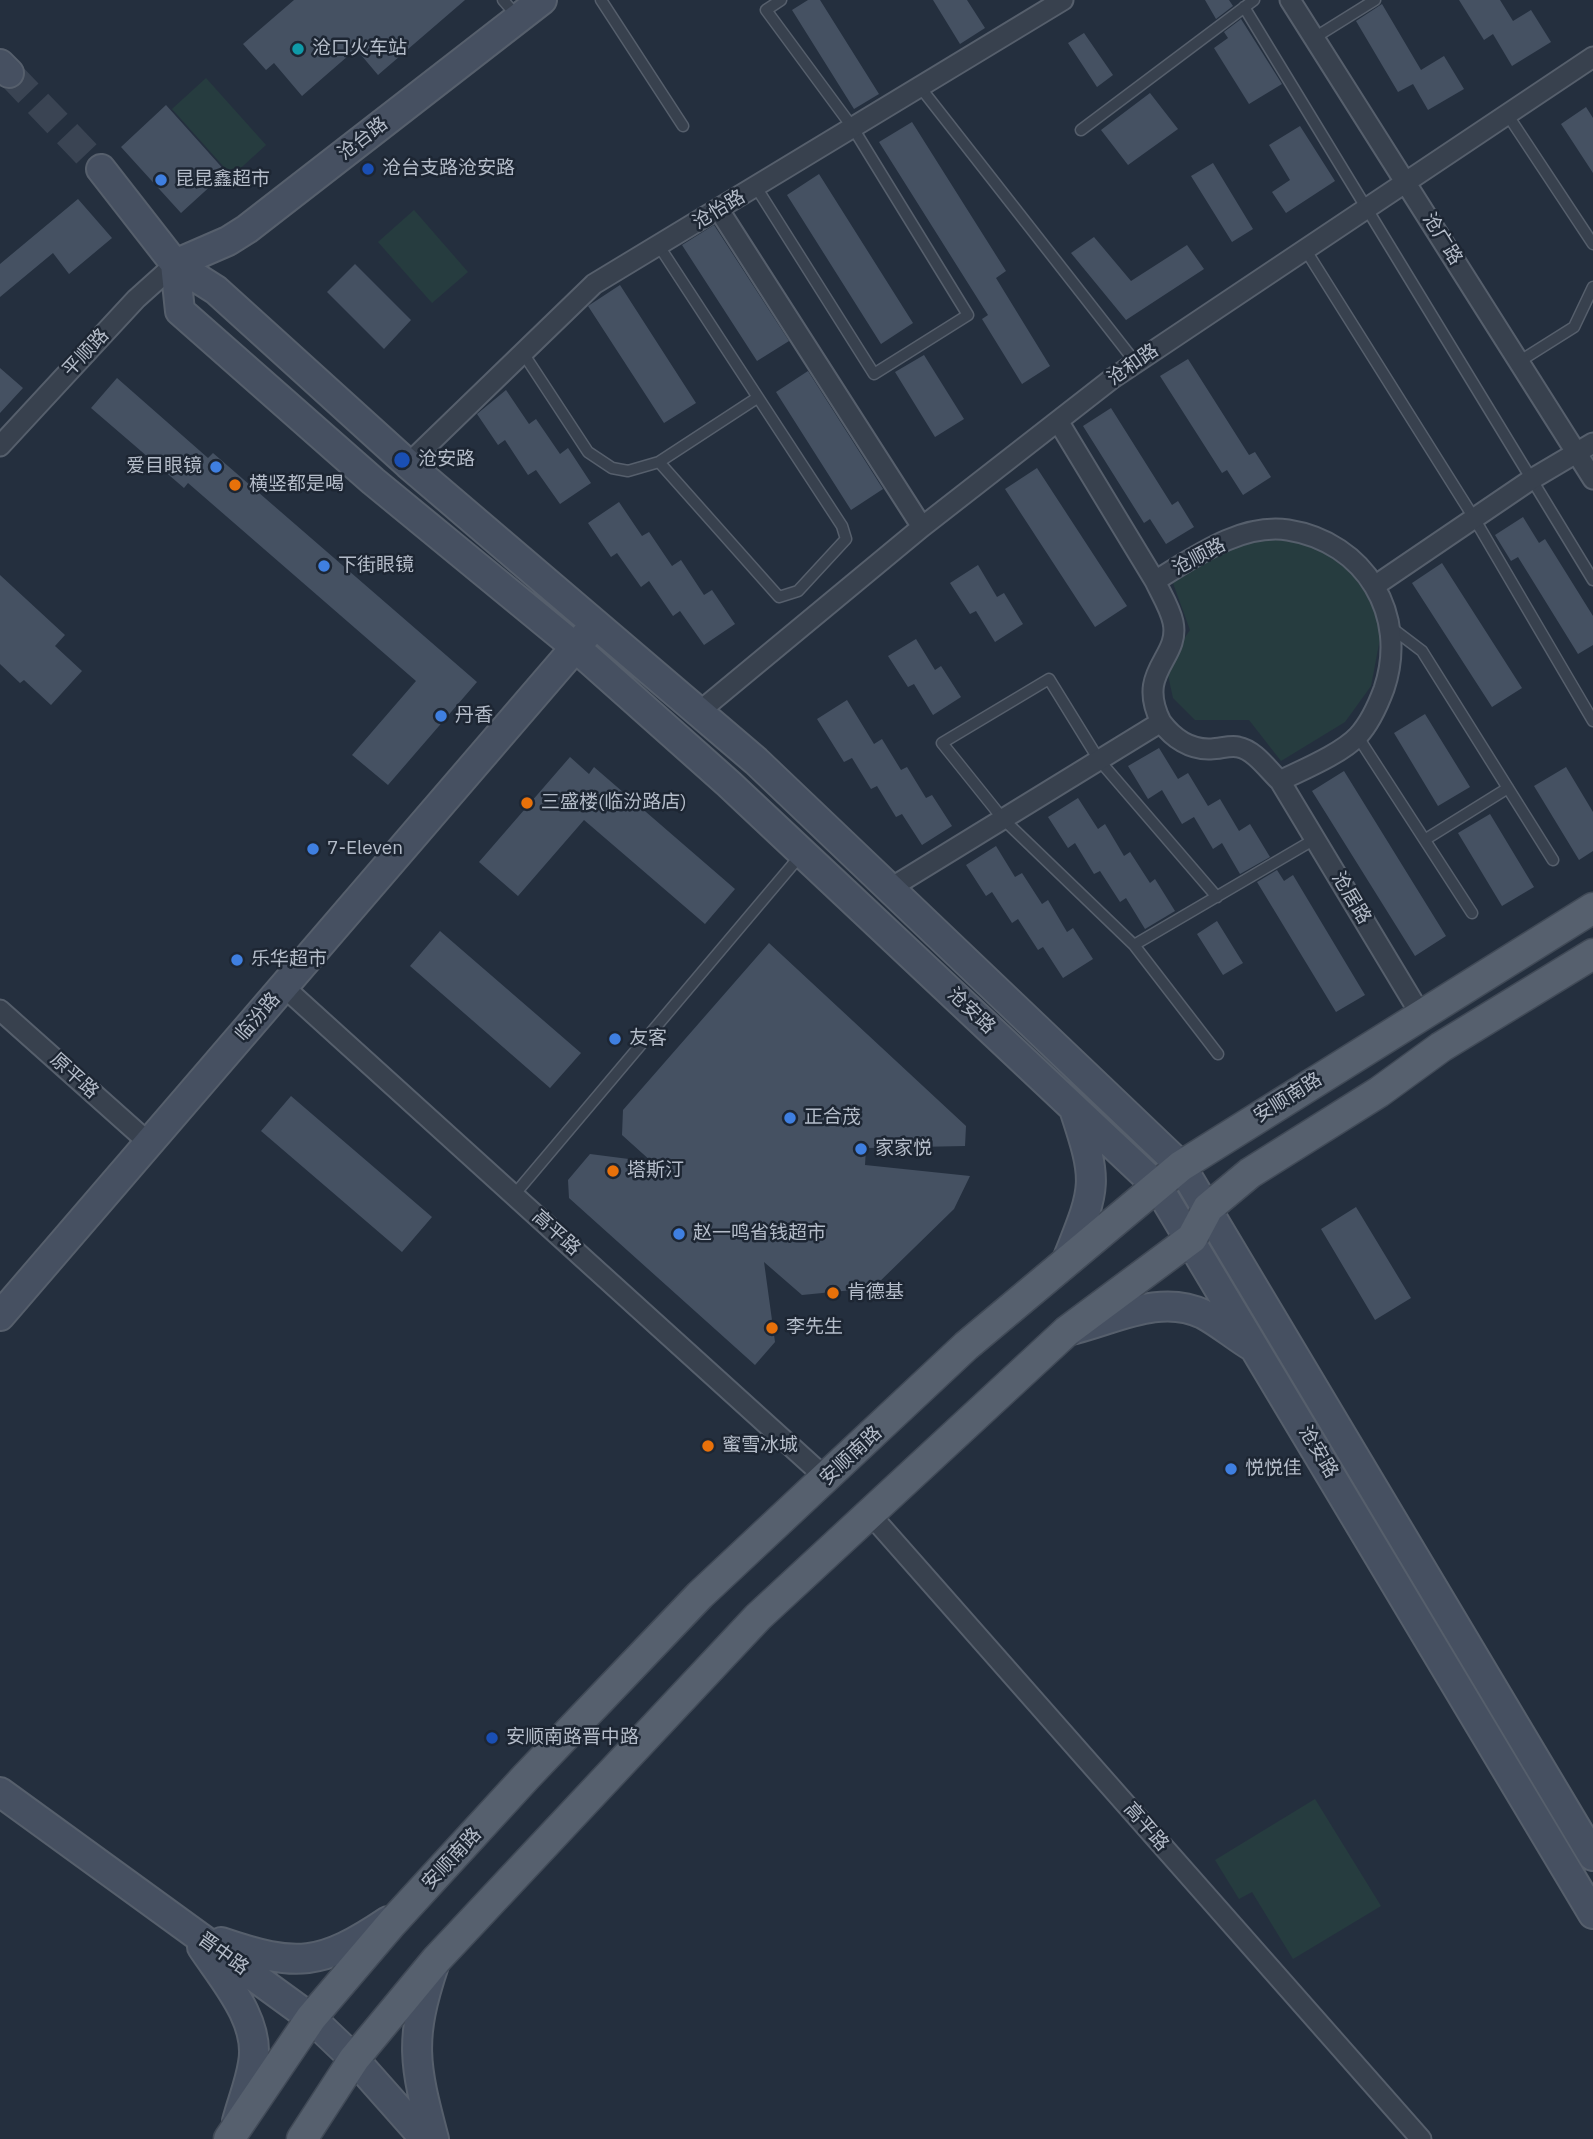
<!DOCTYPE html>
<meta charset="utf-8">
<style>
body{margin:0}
canvas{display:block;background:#242f3e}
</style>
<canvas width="1593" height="2139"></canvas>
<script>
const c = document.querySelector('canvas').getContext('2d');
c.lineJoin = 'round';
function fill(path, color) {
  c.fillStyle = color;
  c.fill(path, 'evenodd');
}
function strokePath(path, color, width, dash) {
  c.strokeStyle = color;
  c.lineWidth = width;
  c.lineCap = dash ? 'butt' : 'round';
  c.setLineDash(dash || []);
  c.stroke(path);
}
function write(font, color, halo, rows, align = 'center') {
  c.font = font + ' "IBM Plex Sans","Noto Sans SC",sans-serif';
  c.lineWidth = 5;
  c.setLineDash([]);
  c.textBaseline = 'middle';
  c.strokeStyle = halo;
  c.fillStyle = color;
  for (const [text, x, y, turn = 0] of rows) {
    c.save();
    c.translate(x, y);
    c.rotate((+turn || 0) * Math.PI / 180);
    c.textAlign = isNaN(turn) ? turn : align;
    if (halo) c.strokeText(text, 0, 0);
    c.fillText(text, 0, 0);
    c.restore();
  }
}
fill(new Path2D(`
 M 206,78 L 266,145 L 232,176 L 172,109 Z
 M 414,210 L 468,272 L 432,303 L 378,242 Z
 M 1282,532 L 1321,545 L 1364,579 L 1382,628 L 1371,686 L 1345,722 L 1281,761 L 1249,720 L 1195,720 L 1173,698 L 1166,666 L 1190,630 L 1173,583 L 1237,543 Z
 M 1315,1799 L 1381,1906 L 1293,1959 L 1252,1892 L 1239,1899 L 1215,1860 Z`), '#263c3f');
fill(new Path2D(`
 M 294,0 L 465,0 L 378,75 L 356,49 L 302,96 L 274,63 L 266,70 L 243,44 Z
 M 808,0 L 820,0 L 879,94 L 854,109 L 792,10 Z
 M 933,0 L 967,0 L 985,28 L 960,44 Z
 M 1205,0 L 1229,0 L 1233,6 L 1216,19 Z
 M 1459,0 L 1500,0 L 1513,21 L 1531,10 L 1551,42 L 1512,66 L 1493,34 L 1484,40 Z
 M 1382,4 L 1421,70 L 1444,56 L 1464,89 L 1428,110 L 1413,84 L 1398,92 L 1356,21 Z
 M 1241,19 L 1282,84 L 1249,104 L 1214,48 L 1228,38 L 1224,32 Z
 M 1084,33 L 1113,75 L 1097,87 L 1068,43 Z
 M 1150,93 L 1178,129 L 1128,165 L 1101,130 Z
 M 166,105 L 226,172 L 181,213 L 121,147 Z
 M 1586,107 L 1593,118 L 1593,173 L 1561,124 Z
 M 912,122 L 1006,271 L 996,278 L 1050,366 L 1022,384 L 982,319 L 988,315 L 879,142 Z
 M 1300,126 L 1335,181 L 1286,213 L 1272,192 L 1290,180 L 1269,145 Z
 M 1213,163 L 1253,229 L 1232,242 L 1191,176 Z
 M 819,174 L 913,323 L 881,344 L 787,195 Z
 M 78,199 L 112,238 L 69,274 L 53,253 L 0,297 L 0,264 Z
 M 714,225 L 789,341 L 757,361 L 682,245 Z
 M 1094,237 L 1131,281 L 1187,245 L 1204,269 L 1126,320 L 1071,253 Z
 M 355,264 L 411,320 L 384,349 L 327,292 Z
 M 620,285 L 696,403 L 664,423 L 588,306 Z
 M 924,355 L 964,419 L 935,437 L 895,372 Z
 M 1188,359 L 1249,455 L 1255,452 L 1271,477 L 1243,495 L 1227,470 L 1222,473 L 1160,376 Z
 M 0,368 L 23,388 L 0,413 Z
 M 808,371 L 883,489 L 851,510 L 776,392 Z
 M 117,378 L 208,458 L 213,453 L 477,682 L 388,785 L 352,755 L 416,681 L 188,483 L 184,488 L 91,408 Z
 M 506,390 L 529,424 L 536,419 L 560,454 L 568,448 L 591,483 L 560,504 L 536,470 L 528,475 L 505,440 L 498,445 L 477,414 Z
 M 1111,408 L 1172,505 L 1178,501 L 1194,527 L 1166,544 L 1150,519 L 1144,523 L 1083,426 Z
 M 1037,468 L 1127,606 L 1095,627 L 1005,489 Z
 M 619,502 L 642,536 L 649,532 L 672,566 L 681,560 L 704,595 L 712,590 L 735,624 L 704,645 L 680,611 L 673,616 L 649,581 L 641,587 L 617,553 L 611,557 L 588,523 Z
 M 1523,517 L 1539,543 L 1545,539 L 1593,616 L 1593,645 L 1578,654 L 1518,557 L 1511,561 L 1495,535 Z
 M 1442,563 L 1522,688 L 1492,707 L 1412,583 Z
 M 978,565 L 997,597 L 1004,593 L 1023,624 L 995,642 L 976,611 L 970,614 L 950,583 Z
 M 0,575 L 65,635 L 55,646 L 82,671 L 51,705 L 24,680 L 20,683 L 0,664 Z
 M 916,639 L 935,670 L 941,666 L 961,697 L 933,715 L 914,684 L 908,687 L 888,656 Z
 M 847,700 L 874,744 L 882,739 L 901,770 L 907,767 L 926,798 L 932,795 L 952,826 L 922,845 L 902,814 L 896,817 L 877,786 L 871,789 L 852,758 L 844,762 L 817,719 Z
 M 1425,714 L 1470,787 L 1438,806 L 1394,733 Z
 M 1159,748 L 1178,779 L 1188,773 L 1208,806 L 1220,799 L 1239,831 L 1250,824 L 1270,857 L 1240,874 L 1222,843 L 1213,849 L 1194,817 L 1182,824 L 1162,790 L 1148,799 L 1128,766 Z
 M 570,757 L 589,774 L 594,767 L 735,889 L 705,924 L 584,820 L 518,896 L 479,862 Z
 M 1566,767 L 1593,812 L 1593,851 L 1579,860 L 1534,786 Z
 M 1344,771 L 1446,936 L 1415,956 L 1312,791 Z
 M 1078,798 L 1098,829 L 1105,824 L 1124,856 L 1130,852 L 1150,883 L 1155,879 L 1175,911 L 1145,929 L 1126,898 L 1120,902 L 1100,871 L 1094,874 L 1075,843 L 1068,848 L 1048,817 Z
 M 1490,814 L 1534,887 L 1502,906 L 1458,833 Z
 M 996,846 L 1015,877 L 1022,873 L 1042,904 L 1048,900 L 1067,932 L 1073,928 L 1093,959 L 1063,978 L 1043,947 L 1038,950 L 1018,919 L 1012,923 L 992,892 L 986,896 L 966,865 Z
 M 1277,870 L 1284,881 L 1293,875 L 1365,995 L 1336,1012 L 1257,882 Z
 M 1217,921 L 1243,963 L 1223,975 L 1197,934 Z
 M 440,931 L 581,1053 L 550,1088 L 410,966 Z
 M 769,943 L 966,1126 L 965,1146 L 866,1148 L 865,1165 L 970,1176 L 954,1209 L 873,1288 L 802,1295 L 764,1262 L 775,1342 L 755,1365 L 569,1198 L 568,1180 L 590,1154 L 652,1162 L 622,1135 L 623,1110 Z
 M 291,1096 L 432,1217 L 402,1252 L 261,1131 Z
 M 1356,1207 L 1411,1298 L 1375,1320 L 1321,1229 Z`), '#455162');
strokePath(new Path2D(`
 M 9,73 L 101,169`), '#3a4453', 28, [28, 14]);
const lane = new Path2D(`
 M 503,0 L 516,15
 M 601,0 L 683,126
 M 1244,7 L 1593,580
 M 1314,38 L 1375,0
 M 920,87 L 1136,363
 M 1507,114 L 1593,244
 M 1081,130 L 1254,0
 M 756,187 L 874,374 L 968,315 L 853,128 L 766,10 L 781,0
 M 1305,249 L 1474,518 L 1593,721
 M 523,353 L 588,452 L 612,468 L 628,471 L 659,462 L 757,398
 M 1520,361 L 1574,327 L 1593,287
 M 659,462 L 779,597 L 798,591 L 846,539 L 842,526 L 659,246
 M 1393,629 L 1422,651 L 1553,860
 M 1358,737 L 1472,913
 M 1426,839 L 1508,788
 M 1217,897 L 1099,760 L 1049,679 L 942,743 L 1003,819 L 1134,945 L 1218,1054
 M 1134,945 L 1315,839
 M 514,1195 L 800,856`);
const street = new Path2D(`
 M 1290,0 L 1593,479
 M 719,210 L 922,527
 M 1058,421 L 1155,581
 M 0,446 L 136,299 L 175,264
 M 408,464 L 594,284 L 1063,0
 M 1376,585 L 1532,479 L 1593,443
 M 700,711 L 922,527 L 1113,378 L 1593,57
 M 1280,781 L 1421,1015
 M 889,889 L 1161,722 C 1135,670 1181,659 1173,622 C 1170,608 1161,594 1155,581 C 1193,558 1240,523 1288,530 C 1365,542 1409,615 1384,689 C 1378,705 1370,723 1358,736 C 1341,754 1302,770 1280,781 C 1268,770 1255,750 1238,747 C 1230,745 1220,749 1211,749 C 1190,750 1173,738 1161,722
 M 284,987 L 827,1479
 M 0,1010 L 149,1143
 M 870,1514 L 1421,2139`);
const secondary = new Path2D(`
 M 0,64 L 9,73
 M 101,169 L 175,264 L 216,290 L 408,464 L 756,761 L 1181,1166 L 1593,1856
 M 175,264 L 180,311 L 373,481 L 575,647 L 729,784 L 1158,1187 L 1593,1914
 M 175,264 L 228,241 L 247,229 L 542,0
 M 1067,1260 C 1096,1187 1099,1184 1074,1109
 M 0,1316 L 586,635
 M 1067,1331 C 1112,1321 1159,1293 1203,1314 C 1220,1323 1236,1337 1253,1347
 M 0,1792 L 311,2018 L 354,2059 L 425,2139
 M 221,1942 C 297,1968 321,1966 388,1921
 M 202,1947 C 223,1979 261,2021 253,2063 C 250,2083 242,2102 237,2121
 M 434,1965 C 409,2040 414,2064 434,2139`);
const primary = new Path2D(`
 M 229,2139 L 311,2018 L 392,1923 L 526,1777 L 700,1595 L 966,1346 L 1181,1166 L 1593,908
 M 302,2139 L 354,2059 L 436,1960 L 758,1617 L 1067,1331 L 1192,1238 L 1208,1208 L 1250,1173 L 1379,1092 L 1441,1047 L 1593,954`);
strokePath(lane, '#565f6c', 13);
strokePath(street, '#565f6c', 23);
strokePath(secondary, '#565f6c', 32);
strokePath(primary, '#414a57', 33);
strokePath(lane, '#38414e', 10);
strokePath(street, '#38414e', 19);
strokePath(secondary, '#465061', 28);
strokePath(primary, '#56606e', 30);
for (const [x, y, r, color] of [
 [298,49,7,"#0f9aa8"],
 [368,169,7,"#1a4fb4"],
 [161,180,7,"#3f7fe0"],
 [402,460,9,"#1a4fb4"],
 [216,467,7,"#3f7fe0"],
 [235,485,7,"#e8710a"],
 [324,566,7,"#3f7fe0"],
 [441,716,7,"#3f7fe0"],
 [527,803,7,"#e8710a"],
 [313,849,7,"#3f7fe0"],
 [237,960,7,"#3f7fe0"],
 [615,1039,7,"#3f7fe0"],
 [790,1118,7,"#3f7fe0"],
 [861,1149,7,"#3f7fe0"],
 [613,1171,7,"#e8710a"],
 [679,1234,7,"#3f7fe0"],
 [833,1293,7,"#e8710a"],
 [772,1328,7,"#e8710a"],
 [708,1446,7,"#e8710a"],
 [1231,1469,7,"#3f7fe0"],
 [492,1738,7,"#1a4fb4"]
]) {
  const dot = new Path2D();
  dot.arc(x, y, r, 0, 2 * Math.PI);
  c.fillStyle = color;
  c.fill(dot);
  strokePath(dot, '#1d2633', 2.5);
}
write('19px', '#b4bcc9', '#1d2633', [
 ["沧口火车站",312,49],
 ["沧台支路沧安路",382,169],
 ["昆昆鑫超市",175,180],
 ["沧安路",418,460],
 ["爱目眼镜",202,467,"right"],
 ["横竖都是喝",249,485],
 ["下街眼镜",338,566],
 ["丹香",455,716],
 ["三盛楼(临汾路店)",541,803],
 ["7-Eleven",327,849],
 ["乐华超市",251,960],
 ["友客",629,1039],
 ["正合茂",804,1118],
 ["家家悦",875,1149],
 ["塔斯汀",627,1171],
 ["赵一鸣省钱超市",693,1234],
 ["肯德基",847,1293],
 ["李先生",786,1328],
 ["蜜雪冰城",722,1446],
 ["悦悦佳",1245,1469],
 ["安顺南路晋中路",506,1738]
], 'left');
write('19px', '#b4bcc9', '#1d2633', [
 ["沧台路",363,139,-38],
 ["沧怡路",719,210,-31],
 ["沧广路",1442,239,58],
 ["平顺路",86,353,-47],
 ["沧和路",1133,365,-35],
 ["沧顺路",1199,557,-28],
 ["沧居路",1351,898,59],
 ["沧安路",971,1011,43],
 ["临汾路",258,1017,-49],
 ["原平路",74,1076,42],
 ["安顺南路",1288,1098,-32],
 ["高平路",556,1233,42],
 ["沧安路",1318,1452,59],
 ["安顺南路",851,1456,-43],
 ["高平路",1146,1827,49],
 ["安顺南路",452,1859,-47],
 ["晋中路",223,1954,36]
]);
</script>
